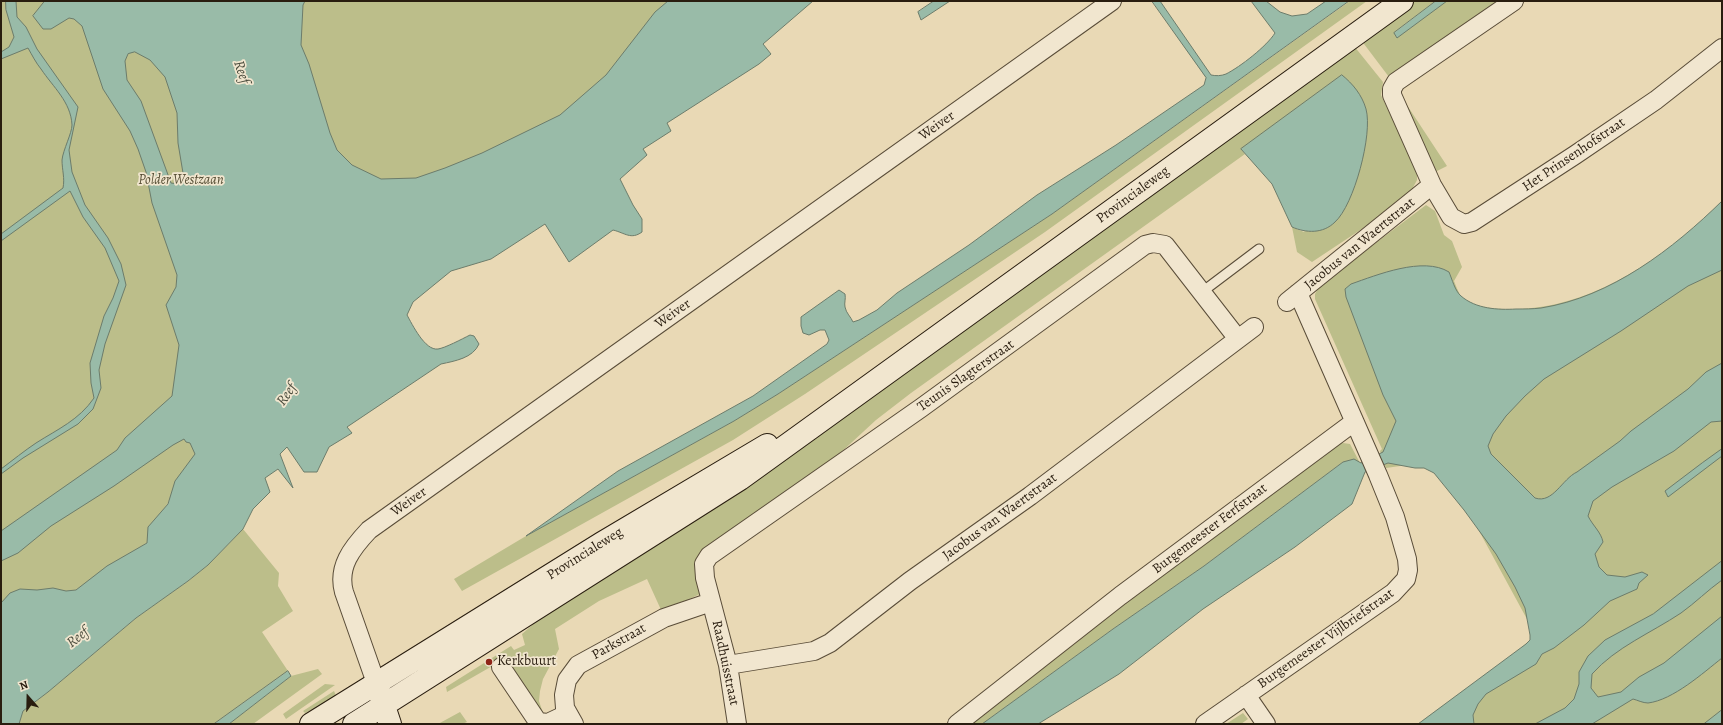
<!DOCTYPE html>
<style>
body{margin:0}
#map{position:relative;width:1723px;height:725px;overflow:hidden;background:#e9d9b5;font-family:Alegreya,serif}
canvas{display:block}
.frame{position:absolute;inset:0;border:2px solid #291d0f;pointer-events:none}
.north{position:absolute;left:8px;top:677px;width:40px;height:40px;-webkit-text-stroke:3px #f1e6cf;paint-order:stroke;rotate:340deg;font-size:11px;font-weight:700;line-height:16px;text-align:center;color:#291d0f}
.north::after{content:'';display:block;margin:auto;width:14px;height:18px;background:#291d0f;clip-path:polygon(50% 0,100% 100%,50% 72%,0 100%)}
</style>
<div id="map">
<canvas width="1723" height="725"></canvas>
<div class="frame"></div>
<div class="north">N</div>
</div>
<script>
const c = document.querySelector('canvas').getContext('2d');
c.lineJoin = 'round';
function fill(path, color) {
  c.fillStyle = color;
  c.fill(path, 'evenodd');
}
function strokePath(path, color, width, dash) {
  c.strokeStyle = color;
  c.lineWidth = width;
  c.lineCap = dash ? 'butt' : 'round';
  c.setLineDash(dash || []);
  c.stroke(path);
}
function write(font, color, halo, rows, align = 'center') {
  c.font = font + ' Alegreya,serif';
  c.lineWidth = 3.5;
  c.setLineDash([]);
  c.textBaseline = 'middle';
  c.strokeStyle = halo;
  c.fillStyle = color;
  for (const [text, x, y, turn = 0] of rows) {
    c.save();
    c.translate(x, y);
    c.rotate((+turn || 0) * Math.PI / 180);
    c.textAlign = isNaN(turn) ? turn : align;
    if (halo) c.strokeText(text, 0, 0);
    c.fillText(text, 0, 0);
    c.restore();
  }
}
fill(new Path2D(`
 M 1,1 L 677,1 L 609,80 L 169,501 L 147,543 L 77,590 L 66,592 L 1,619 Z
 M 1350,1 L 1367,1 L 1045,232 L 805,394 L 733,440 L 462,591 L 454,579 L 526,536 L 734,421 L 778,394 L 1052,214 Z
 M 1415,1 L 1436,1 L 1395,32 L 1397,37 L 1447,1 L 1503,1 L 1389,77 L 1361,40 Z
 M 1354,46 L 1383,82 L 1381,95 L 1417,171 L 1417,180 L 1407,199 L 1312,262 L 1297,252 L 1292,227 L 1304,232 L 1364,148 L 1367,125 L 1366,110 L 1241,149 L 1245,154 L 911,393 L 876,420 L 837,456 L 701,553 L 702,593 L 662,612 L 647,579 L 599,601 L 555,629 L 559,649 L 543,679 L 540,691 L 539,701 L 545,719 L 494,665 L 447,692 L 446,687 L 511,646 L 514,650 L 525,645 L 522,634 L 546,613 Z
 M 1401,96 L 1447,166 L 1435,172 Z
 M 1722,201 L 1722,724 L 1418,724 L 1520,649 L 1530,640 L 1534,632 L 1447,472 L 1434,465 L 1407,465 L 1386,468 L 1380,451 L 1382,449 L 1315,299 L 1315,294 L 1320,285 L 1426,205 L 1435,211 L 1444,235 L 1452,241 L 1462,267 L 1454,281 C 1456,286 1458,291 1460,295 C 1468,306 1493,309 1505,309 C 1589,312 1665,258 1722,201 Z
 M 1343,443 L 1350,444 L 1360,463 L 1343,462 L 1204,566 L 1113,629 L 982,724 L 966,724 L 1336,445 Z
 M 243,529 L 279,573 L 278,586 L 293,611 L 262,632 L 288,671 L 214,724 L 19,724 L 23,711 L 48,692 L 136,618 L 188,581 L 208,565 Z
 M 318,669 L 322,674 L 253,724 L 229,724 L 291,676 Z
 M 325,684 L 335,685 L 286,719 L 283,714 Z
 M 334,691 L 337,698 L 305,713 L 303,711 Z
 M 460,712 L 467,722 L 462,724 L 438,724 Z
 M 1243,713 L 1248,719 L 1241,724 L 1226,724 Z`), '#bcbe8a');
const water = new Path2D(`
 M 6,1 L 16,1 L 17,17 L 26,27 L 37,49 L 78,107 L 69,150 L 72,172 L 85,205 L 108,238 L 121,264 L 126,285 L 105,344 L 99,370 L 101,388 L 93,409 L 78,424 L 23,458 L 1,474 L 1,469 C 13,460 24,451 36,443 C 58,429 79,420 94,398 L 91,383 L 90,363 L 104,316 L 113,298 L 119,281 L 105,248 L 83,217 L 70,191 L 1,241 L 1,234 L 63,188 C 65,178 62,170 62,160 C 63,150 72,133 72,125 C 71,102 53,87 41,69 C 36,63 32,55 28,48 L 1,59 L 1,52 L 9,47 L 14,37 L 6,10 Z
 M 45,1 L 305,1 L 303,5 L 301,45 L 309,64 L 330,133 L 337,150 L 352,165 L 381,179 L 416,178 L 445,168 L 482,153 L 560,115 L 606,75 L 655,12 L 668,1 L 813,1 L 763,44 L 771,54 L 759,64 L 667,123 L 671,131 L 643,149 L 647,155 L 620,179 L 633,205 L 642,219 L 642,232 C 631,240 625,233 613,230 L 569,262 L 545,224 L 491,259 L 451,271 L 413,302 L 407,315 C 412,324 425,351 438,349 C 445,348 462,339 470,335 L 474,336 L 479,344 C 473,358 455,361 441,364 L 347,427 L 352,433 L 329,447 L 317,472 L 304,472 L 287,447 L 280,454 L 293,488 L 278,469 L 265,478 L 270,492 L 253,509 L 243,529 L 208,565 L 188,581 L 136,618 L 48,692 L 23,711 L 19,724 L 1,724 L 1,603 L 10,593 L 20,589 L 37,590 L 53,588 L 66,591 L 76,590 L 107,566 L 147,543 L 148,527 L 168,504 L 175,481 L 195,454 L 190,443 L 186,442 L 184,439 L 173,445 L 114,486 L 51,526 L 18,553 L 1,561 L 1,531 L 117,450 L 125,438 L 172,396 L 179,345 L 166,305 L 176,287 L 177,275 L 152,203 L 146,172 L 138,149 L 130,131 L 103,89 L 82,26 L 74,19 L 69,18 L 51,29 L 43,29 L 33,16 ZM 135,52 L 150,60 L 165,77 L 177,113 L 178,143 L 184,179 L 178,184 L 171,183 L 141,101 L 127,80 L 125,61 L 128,54 Z
 M 934,1 L 950,1 L 921,20 L 918,12 Z
 M 1152,1 L 1160,1 L 1211,75 C 1216,76 1221,76 1226,74 C 1240,67 1267,46 1275,33 L 1251,1 L 1266,1 L 1280,12 L 1292,16 L 1307,14 L 1326,1 L 1349,1 L 1052,214 L 778,394 L 734,421 L 526,536 L 618,471 L 753,396 L 827,344 L 829,340 L 825,330 L 820,330 L 809,335 L 803,333 L 801,326 L 801,317 L 839,290 L 845,294 C 846,299 844,303 845,307 C 846,313 851,317 853,322 L 859,320 L 877,310 L 897,293 L 969,245 L 1037,195 L 1116,145 L 1204,85 L 1206,78 Z
 M 1436,1 L 1447,1 L 1397,38 L 1394,33 Z
 M 1342,75 C 1353,84 1362,95 1366,109 C 1373,134 1354,205 1335,222 C 1323,234 1306,233 1292,227 L 1272,184 L 1241,149 Z
 M 1722,201 L 1722,270 L 1688,286 L 1621,331 L 1544,379 L 1525,396 L 1506,416 L 1493,434 L 1488,446 L 1491,454 L 1535,498 C 1553,504 1562,479 1577,472 L 1620,441 L 1631,431 L 1688,389 L 1706,372 L 1722,363 L 1722,421 L 1711,422 L 1674,451 L 1612,487 L 1593,501 L 1588,516 C 1593,526 1601,532 1603,542 L 1595,554 L 1599,567 L 1607,575 L 1625,577 L 1642,572 L 1648,575 L 1639,583 L 1637,589 L 1610,601 L 1584,625 L 1554,648 L 1542,654 L 1536,664 L 1486,694 L 1478,704 L 1473,715 L 1474,724 L 1418,724 L 1526,644 L 1530,640 L 1530,635 L 1525,608 L 1515,587 L 1496,554 L 1464,510 L 1434,473 L 1424,468 L 1415,468 L 1388,463 L 1365,472 L 1352,504 L 1295,547 L 1203,609 L 1119,674 L 1038,724 L 982,724 L 1113,629 L 1204,566 L 1343,462 L 1354,459 L 1361,463 L 1383,452 L 1396,421 L 1383,395 L 1346,297 L 1345,289 L 1351,284 C 1377,275 1423,256 1449,272 C 1452,279 1455,291 1461,296 C 1476,309 1498,310 1516,309 C 1524,309 1533,309 1541,308 C 1611,297 1673,249 1722,201 Z
 M 1722,449 L 1722,456 L 1668,497 L 1665,491 L 1702,463 Z
 M 1722,561 L 1722,580 C 1708,590 1695,603 1681,613 C 1651,633 1616,647 1592,674 L 1591,688 L 1598,697 L 1621,692 L 1639,677 L 1664,663 L 1722,616 L 1722,658 C 1703,673 1673,700 1648,703 C 1643,703 1637,700 1633,699 L 1592,724 L 1535,724 L 1565,708 L 1574,699 L 1579,684 L 1579,672 L 1588,656 L 1605,640 L 1653,614 Z
 M 288,671 L 291,676 L 229,724 L 214,724 Z
 M 1722,710 L 1722,724 L 1704,724 Z`);
fill(water, '#99bba8');
strokePath(water, '#6c7c6b', 1);
const lane = new Path2D(`
 M 1202,292 L 1259,249`);
const street = new Path2D(`
 M 1514,1 L 1396,82 L 1392,89 L 1392,95 L 1432,185 L 1451,217 L 1464,224 L 1472,222 L 1575,155 L 1656,100 L 1722,48
 M 1287,302 L 1432,185
 M 728,665 L 814,651 L 830,643 L 910,581 L 1030,496 L 1254,327
 M 501,667 L 538,722 L 548,723 L 567,714
 M 376,683 L 344,592 C 337,567 352,548 369,530 L 1112,1
 M 1246,695 L 1266,724
 M 574,724 L 565,708 L 564,695 L 567,680 L 578,665 L 664,618 L 711,602
 M 737,724 L 728,665 L 705,578 L 704,564 L 709,556 L 921,408 L 1145,245 L 1153,243 L 1165,245 L 1238,339
 M 957,724 L 1120,596 L 1354,422
 M 1205,724 L 1393,593 L 1406,579 L 1408,570 L 1407,559 L 1395,517 L 1378,475 L 1298,293`);
const secondary = new Path2D(`
 M 379,691 L 390,724
 M 311,724 L 602,543 L 767,445
 M 354,724 L 740,479 L 1402,1`);
strokePath(lane, '#594c38', 11);
strokePath(street, '#594c38', 20);
strokePath(secondary, '#291d0f', 24);
strokePath(lane, '#f1e6cf', 9);
strokePath(street, '#f1e6cf', 18);
strokePath(secondary, '#f1e6cf', 22);
for (const [x, y, r, color] of [
 [489,662,4,"#8f2418"]
]) {
  const dot = new Path2D();
  dot.arc(x, y, r, 0, 2 * Math.PI);
  c.fillStyle = color;
  c.fill(dot);
  strokePath(dot, '#f1e6cf', 1.5);
}
write('14px', '#291d0f', '#f1e6cf', [
 ["Weiver",937,126,-35],
 ["Het Prinsenhofstraat",1574,155,-34],
 ["Provincialeweg",1133,195,-36],
 ["Jacobus van Waertstraat",1360,244,-39],
 ["Weiver",673,314,-35],
 ["Teunis Slagterstraat",966,376,-35],
 ["Weiver",409,502,-35],
 ["Jacobus van Waertstraat",1000,517,-36],
 ["Burgemeester Ferfstraat",1210,529,-37],
 ["Provincialeweg",585,554,-32],
 ["Burgemeester Vijlbriefstraat",1326,639,-35],
 ["Parkstraat",619,642,-29],
 ["Raadhuisstraat",725,663,78]
]);
write('italic 14px', '#554d34', '#f1e6cf', [
 ["Polder Westzaan",181,181]
]);
write('14px', '#291d0f', '#f1e6cf', [
 ["Kerkbuurt",497,662]
], 'left');
write('italic 15px', '#4b4c3d', '#f1e6cf', [
 ["Reef",241,72,72],
 ["Reef",287,395,-55],
 ["Reef",78,638,-38]
]);
</script>
